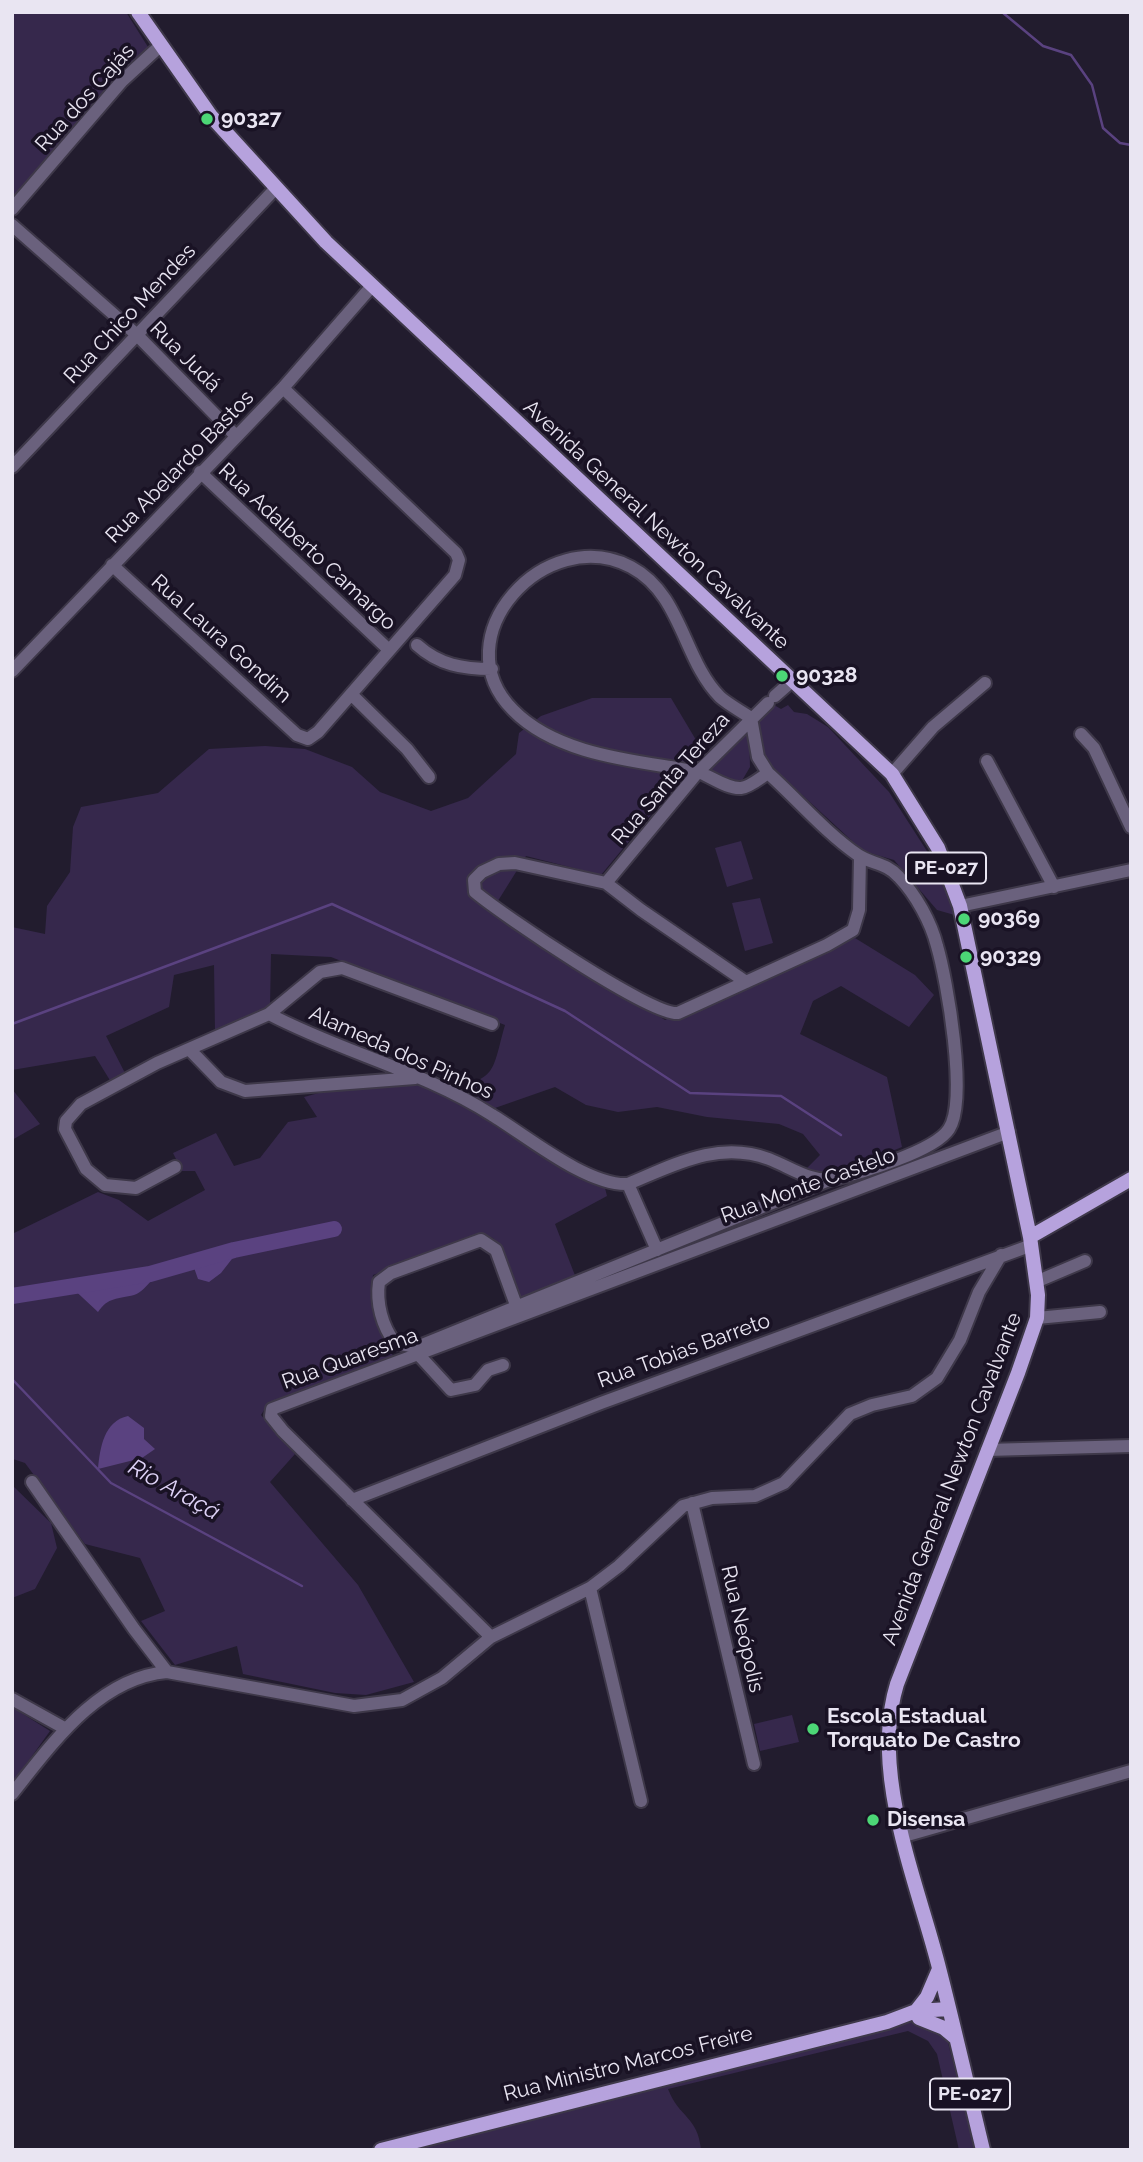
<!DOCTYPE html>
<meta charset="utf-8">
<style>
body{margin:0}
#map{position:relative;width:1143px;height:2162px;overflow:hidden;background:#221c2e;font-family:Raleway,sans-serif}
canvas{display:block}
.frame{position:absolute;inset:0;border:14px solid #e9e5f2;pointer-events:none}
</style>
<div id="map">
<canvas width="1143" height="2162"></canvas>
<div class="frame"></div>
</div>
<script>
const c = document.querySelector('canvas').getContext('2d');
c.lineJoin = 'round';
function fill(path, color) {
  c.fillStyle = color;
  c.fill(path, 'evenodd');
}
function strokePath(path, color, width, dash) {
  c.strokeStyle = color;
  c.lineWidth = width;
  c.lineCap = dash ? 'butt' : 'round';
  c.setLineDash(dash || []);
  c.stroke(path);
}
function write(font, color, halo, rows, align = 'center') {
  c.font = font + ' Raleway,sans-serif';
  c.lineWidth = 7;
  c.setLineDash([]);
  c.textBaseline = 'middle';
  c.strokeStyle = halo;
  c.fillStyle = color;
  for (const [text, x, y, turn = 0] of rows) {
    c.save();
    c.translate(x, y);
    c.rotate((+turn || 0) * Math.PI / 180);
    c.textAlign = isNaN(turn) ? turn : align;
    if (halo) c.strokeText(text, 0, 0);
    c.fillText(text, 0, 0);
    c.restore();
  }
}
fill(new Path2D(`
 M 12,12 L 126,12 L 148,47 L 12,201 Z
 M 592,698 L 671,698 L 696,740 L 669,793 L 601,875 L 526,856 L 491,912 L 665,1020 L 855,938 L 915,975 L 934,995 L 909,1027 L 841,986 L 813,1001 L 800,1034 L 887,1077 L 902,1147 L 830,1176 L 805,1170 L 820,1155 L 803,1134 L 779,1124 L 707,1117 L 657,1107 L 618,1112 L 586,1105 L 555,1087 L 495,1108 L 447,1087 C 498,1081 492,1070 505,1025 L 331,957 L 271,954 L 270,1007 L 215,1033 L 214,965 L 174,975 L 169,1007 L 106,1036 L 125,1073 L 111,1082 L 95,1056 L 12,1070 L 12,927 L 45,934 L 47,906 L 70,872 L 73,827 L 81,807 L 158,793 L 209,749 L 265,746 L 305,749 L 352,767 L 380,792 L 431,811 L 468,798 L 516,754 L 519,733 L 541,716 Z
 M 774,705 L 781,709 L 788,705 L 794,712 L 807,714 L 828,727 L 889,792 L 932,859 L 958,916 L 937,910 L 894,860 L 863,851 L 761,757 L 759,717 Z
 M 749,730 L 750,767 L 740,784 L 701,771 Z
 M 741,841 L 753,879 L 727,887 L 715,848 Z
 M 760,898 L 773,943 L 745,951 L 732,903 Z
 M 413,1081 L 459,1100 L 604,1184 L 607,1196 L 555,1224 L 576,1278 L 517,1301 L 494,1239 L 487,1235 L 373,1275 L 372,1285 L 394,1360 L 269,1402 L 261,1415 L 295,1454 L 270,1482 L 358,1585 L 414,1682 L 366,1695 L 335,1693 L 243,1674 L 237,1646 L 175,1665 L 141,1621 L 165,1611 L 140,1558 L 85,1544 L 25,1463 L 13,1459 L 13,1486 L 51,1523 L 57,1548 L 35,1589 L 12,1598 L 12,1234 L 98,1192 L 119,1200 L 148,1221 L 205,1190 L 195,1171 L 182,1171 L 173,1153 L 216,1133 L 234,1166 L 260,1158 L 288,1122 L 317,1117 L 304,1097 L 337,1088 Z
 M 12,1089 L 40,1124 L 12,1140 Z
 M 12,1707 L 50,1731 L 12,1784 Z
 M 792,1715 L 799,1742 L 760,1751 L 754,1724 Z
 M 910,2022 L 927,2024 L 947,2039 L 976,2150 L 959,2150 L 937,2054 L 928,2041 L 908,2031 L 668,2089 C 679,2118 698,2116 701,2150 L 397,2150 Z`), '#36284c');
fill(new Path2D(`
 M 234,1250 L 243,1255 L 235,1255 L 221,1273 L 209,1282 L 198,1279 L 192,1262 L 203,1251 L 226,1256 Z
 M 135,1273 L 150,1274 L 152,1280 C 147,1285 141,1293 134,1295 C 118,1299 108,1297 98,1312 L 68,1284 L 106,1289 L 113,1282 Z
 M 128,1416 L 144,1428 L 144,1439 L 155,1449 L 142,1458 L 98,1469 C 100,1448 104,1421 128,1416 Z`), '#5a4280');
strokePath(new Path2D(`
 M 1002,12 L 1043,46 L 1071,55 L 1092,85 L 1103,128 L 1120,143 L 1131,145
 M 12,1024 L 332,904 L 565,1011 L 690,1093 L 781,1096 L 841,1135
 M 12,1379 L 111,1483 L 302,1586`), '#5a4280', 2.5);
strokePath(new Path2D(`
 M 12,1296 L 150,1274 L 234,1250 L 334,1229`), '#5a4280', 16);
const minor = new Path2D(`
 M 12,209 L 122,81 L 160,46
 M 12,225 L 137,335 L 235,435
 M 12,467 L 276,188
 M 200,472 L 388,649
 M 112,565 L 297,735 L 308,739 L 318,732 L 455,575 L 459,560 L 456,553 L 283,388
 M 417,645 C 439,665 463,669 492,669
 M 12,671 L 283,388 L 372,286
 M 351,694 L 407,749 L 429,777
 M 775,696 L 792,681
 M 1081,734 L 1094,748 L 1131,827
 M 987,761 L 1054,887
 M 892,774 L 933,727 L 985,683
 M 606,883 L 698,772 L 768,703
 M 960,906 L 1131,870
 M 746,982 L 641,910 L 606,883 L 515,863 L 499,864 L 482,872 L 474,880 L 475,892 C 501,914 651,1016 678,1013 L 827,945 L 853,930 L 859,910 L 860,857
 M 269,1014 C 341,1052 423,1071 492,1115 C 527,1136 587,1186 628,1184 L 657,1250
 M 190,1050 L 221,1082 L 245,1091 L 415,1078
 M 175,1167 L 136,1188 L 105,1185 L 86,1169 L 65,1129 L 66,1121 L 81,1104 L 157,1063 L 269,1014 L 320,972 L 342,968 L 492,1024
 M 628,1184 C 674,1165 718,1140 769,1159 C 790,1167 811,1183 834,1179 C 861,1173 935,1151 949,1129 C 968,1100 947,980 937,946 C 931,922 916,895 899,877 C 887,863 871,864 858,855 C 826,833 797,799 768,773 L 758,757 L 751,718 C 741,711 729,705 720,697 C 683,660 682,594 631,567 C 545,522 441,638 513,710 C 552,750 618,759 670,767 C 680,769 692,770 701,773 C 713,778 728,789 741,788 C 750,787 760,778 768,773
 M 1038,1281 L 1085,1261
 M 516,1305 L 496,1250 L 481,1240 L 391,1273 L 379,1282 C 376,1303 382,1326 395,1343 L 417,1347 L 829,1180
 M 1037,1318 L 1100,1312
 M 418,1354 L 451,1390 L 475,1385 L 488,1370 L 503,1365
 M 987,1450 L 1131,1446
 M 32,1482 L 134,1629 L 167,1672
 M 352,1500 L 601,1403 L 1032,1245
 M 692,1503 L 754,1764
 M 590,1588 L 641,1801
 M 491,1637 L 283,1431 L 271,1416 L 272,1409 L 1009,1132
 M 12,1699 L 66,1729
 M 12,1794 C 52,1744 98,1678 167,1672 L 354,1706 L 402,1700 L 442,1678 L 491,1637 L 590,1588 L 619,1566 L 683,1506 L 712,1498 L 755,1496 L 784,1483 L 850,1414 L 872,1405 L 912,1396 L 937,1378 L 960,1340 L 979,1292 L 1001,1255
 M 904,1836 L 1131,1771`);
const major = new Path2D(`
 M 138,12 L 211,116 L 326,242 L 892,774 L 938,848 L 960,906 L 1030,1237 L 1038,1295 L 1037,1318 L 1018,1373 L 897,1684 C 870,1771 916,1879 938,1964 C 954,2026 968,2088 983,2150
 M 1030,1237 L 1131,1179
 M 916,2011 L 927,1997 L 939,1969
 M 919,2018 L 944,2028 L 956,2038
 M 381,2150 L 887,2022 L 916,2011 L 949,2009`);
strokePath(minor, '#3e3849', 16);
strokePath(major, '#3e3849', 18);
strokePath(minor, '#6a617d', 12);
strokePath(major, '#b6a2dd', 14);
for (const [x, y, r, color] of [
 [207,119,7,"#4cd676"],
 [782,676,7,"#4cd676"],
 [964,919,7,"#4cd676"],
 [966,957,7,"#4cd676"],
 [813,1729,7,"#4cd676"],
 [873,1820,7,"#4cd676"]
]) {
  const dot = new Path2D();
  dot.arc(x, y, r, 0, 2 * Math.PI);
  c.fillStyle = color;
  c.fill(dot);
  strokePath(dot, '#191224', 2.5);
}
for (const [x, y, w] of [
 [946,868,80],
 [970,2094,80]
]) {
  const box = new Path2D();
  box.roundRect(x - w / 2, y - 15.5, w, 31, 5);
  c.fillStyle = '#191224';
  c.fill(box);
  strokePath(box, '#e9e5f2', 2);
}
write('bold 19px', '#e9e5f2', null, [
 ["PE-027",946,868],
 ["PE-027",970,2094]
]);
write('21px', '#e9e5f2', '#191224', [
 ["Rua dos Cajás",85,98,-48],
 ["Rua Chico Mendes",130,314,-47],
 ["Rua Judá",185,357,45],
 ["Rua Abelardo Bastos",180,467,-46],
 ["Avenida General Newton Cavalvante",656,525,43],
 ["Rua Adalberto Camargo",307,547,43],
 ["Rua Laura Gondim",221,639,42],
 ["Rua Santa Tereza",671,779,-49],
 ["Alameda dos Pinhos",401,1053,24],
 ["Rua Monte Castelo",808,1186,-20],
 ["Rua Tobias Barreto",684,1351,-20],
 ["Rua Quaresma",350,1359,-20],
 ["Avenida General Newton Cavalvante",952,1479,-69],
 ["Rua Neópolis",742,1629,77],
 ["Rua Ministro Marcos Freire",628,2064,-14]
]);
write('bold 21px', '#e9e5f2', '#191224', [
 ["90327",221,119],
 ["90328",796,676],
 ["90369",978,919],
 ["90329",980,957],
 ["Escola Estadual",827,1717],
 ["Torquato De Castro",827,1741],
 ["Disensa",887,1820]
], 'left');
write('italic 23px', '#ded2f7', '#191224', [
 ["Rio Araçá",174,1490,29]
]);
</script>
